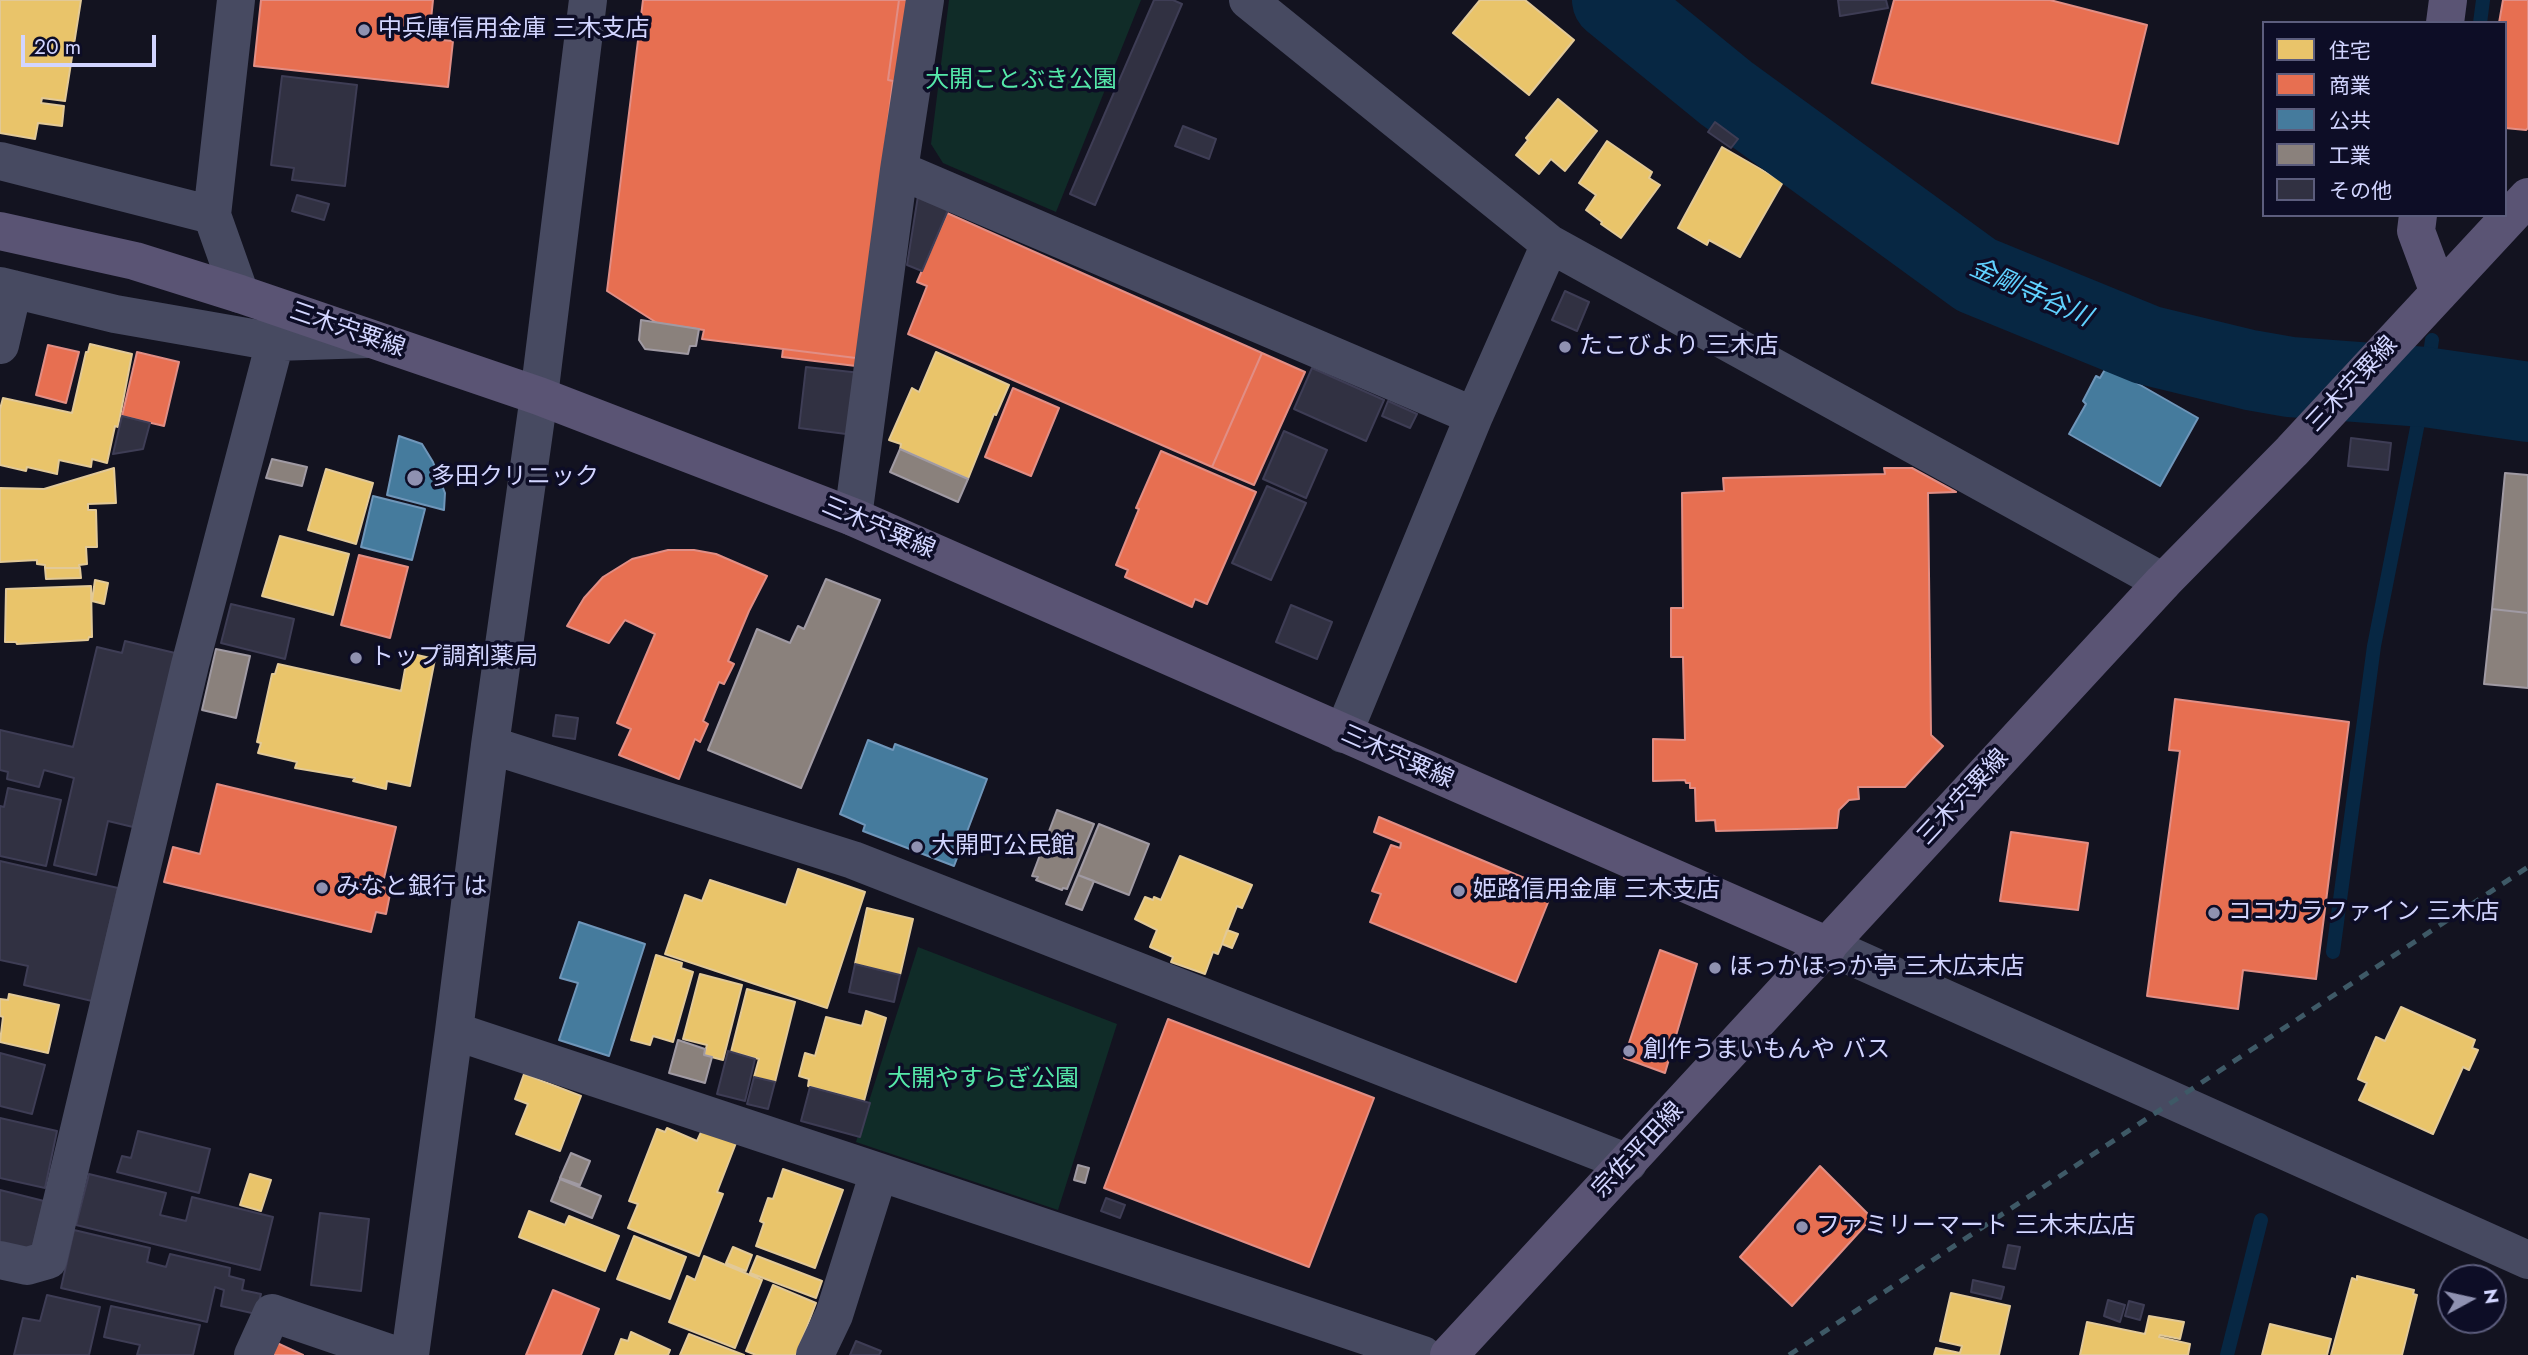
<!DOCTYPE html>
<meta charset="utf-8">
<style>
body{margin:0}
#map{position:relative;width:2528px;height:1355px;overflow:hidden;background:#131320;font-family:Jost,"Noto Sans JP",sans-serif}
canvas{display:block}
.legend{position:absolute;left:2262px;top:21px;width:245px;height:196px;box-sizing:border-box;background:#0d0d26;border:2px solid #5c5d7d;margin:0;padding:9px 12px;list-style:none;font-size:21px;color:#d2d5ff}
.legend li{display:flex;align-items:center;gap:14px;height:35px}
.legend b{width:35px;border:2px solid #5c5d7d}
.north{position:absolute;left:2437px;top:1264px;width:70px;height:70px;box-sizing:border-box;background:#0d0d26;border:2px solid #5c5d7d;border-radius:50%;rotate:82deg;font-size:19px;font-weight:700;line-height:28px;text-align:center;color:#d2d5ff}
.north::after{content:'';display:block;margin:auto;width:24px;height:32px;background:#8f91b1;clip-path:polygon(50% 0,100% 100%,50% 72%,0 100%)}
.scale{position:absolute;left:21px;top:35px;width:135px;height:32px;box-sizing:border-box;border:4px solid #d2d5ff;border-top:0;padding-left:9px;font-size:21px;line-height:24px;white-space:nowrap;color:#d2d5ff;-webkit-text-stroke:5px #0d0d26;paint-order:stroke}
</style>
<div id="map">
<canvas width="2528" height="1355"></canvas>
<ul class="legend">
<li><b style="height:19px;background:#e9c46a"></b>住宅</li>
<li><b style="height:19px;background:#e76f51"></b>商業</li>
<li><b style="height:19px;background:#457b9d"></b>公共</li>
<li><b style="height:19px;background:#8a817c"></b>工業</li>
<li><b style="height:19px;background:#313142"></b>その他</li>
</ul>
<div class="north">N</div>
<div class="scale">20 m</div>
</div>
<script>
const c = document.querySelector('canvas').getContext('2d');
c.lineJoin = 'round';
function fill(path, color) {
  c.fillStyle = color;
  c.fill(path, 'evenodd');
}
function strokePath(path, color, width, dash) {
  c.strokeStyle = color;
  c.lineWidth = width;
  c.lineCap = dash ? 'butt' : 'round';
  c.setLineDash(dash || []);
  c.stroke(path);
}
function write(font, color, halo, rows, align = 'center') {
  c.font = font + ' Jost,"Noto Sans JP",sans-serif';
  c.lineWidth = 7;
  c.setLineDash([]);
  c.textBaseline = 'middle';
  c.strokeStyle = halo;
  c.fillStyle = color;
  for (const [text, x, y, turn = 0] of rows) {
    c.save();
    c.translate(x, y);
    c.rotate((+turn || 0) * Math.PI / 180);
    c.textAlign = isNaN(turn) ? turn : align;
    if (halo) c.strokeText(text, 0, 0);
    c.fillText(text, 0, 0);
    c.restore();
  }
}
fill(new Path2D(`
 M 949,0 L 1141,0 L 1056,212 L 943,163 L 931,144 Z
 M 918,947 L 1117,1024 L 1058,1210 L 856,1142 Z`), '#102c28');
const homes = new Path2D(`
 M 0,0 L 81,0 L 65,101 L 42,98 L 41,103 L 64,106 L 62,126 L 38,123 L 35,139 L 0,133 Z
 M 1480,0 L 1525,0 L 1574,40 L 1529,95 L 1453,33 Z
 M 1558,99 L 1597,131 L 1565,171 L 1551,159 L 1539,174 L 1516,155 L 1528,140 L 1526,138 Z
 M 1607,141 L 1652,172 L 1649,178 L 1660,185 L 1621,238 L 1601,224 L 1602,222 L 1586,210 L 1596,195 L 1579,183 Z
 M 1722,147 L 1783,182 L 1740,257 L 1709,240 L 1707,245 L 1678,228 Z
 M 90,344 L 132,354 L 118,427 L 115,426 L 107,463 L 92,459 L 91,467 L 59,460 L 57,474 L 27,467 L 26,471 L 0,465 L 0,409 L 3,398 L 72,413 L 86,352 L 88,352 Z
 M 936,352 L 1009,385 L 996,415 L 994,414 L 968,479 L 900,449 L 901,444 L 889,440 L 912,388 L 919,392 Z
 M 114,468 L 116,503 L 88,504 L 88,510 L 96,510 L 97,547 L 86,547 L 87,564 L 79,565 L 80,568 L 45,568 L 45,565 L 37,564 L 37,560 L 0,562 L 0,488 L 44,489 Z
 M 326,469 L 373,483 L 356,544 L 308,530 Z
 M 280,536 L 349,554 L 333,615 L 262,596 Z
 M 45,568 L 80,568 L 81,578 L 46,579 Z
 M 95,580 L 108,583 L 104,604 L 92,601 Z
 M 91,586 L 92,637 L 89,637 L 88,640 L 17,644 L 16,642 L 5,642 L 6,589 Z
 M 408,653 L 435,659 L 410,786 L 387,781 L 386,789 L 353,781 L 355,778 L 295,768 L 297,762 L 258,753 L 261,743 L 257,742 L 272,674 L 275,674 L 278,664 L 401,691 Z
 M 1180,856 L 1252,885 L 1242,908 L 1237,906 L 1218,954 L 1213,952 L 1205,974 L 1171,962 L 1173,957 L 1150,947 L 1157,930 L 1135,919 L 1145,897 L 1153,900 L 1154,897 L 1161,900 Z
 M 798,869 L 865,892 L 827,1008 L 665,954 L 685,895 L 702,901 L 710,880 L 786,905 Z
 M 867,908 L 913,919 L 900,975 L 855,964 Z
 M 1227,930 L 1238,934 L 1232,948 L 1222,944 Z
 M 656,955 L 682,963 L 681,968 L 693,972 L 673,1042 L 653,1036 L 650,1045 L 631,1040 Z
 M 700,974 L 742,985 L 723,1060 L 704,1055 L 707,1045 L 683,1039 Z
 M 747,989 L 795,1002 L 775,1082 L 754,1077 L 759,1059 L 731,1052 Z
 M 9,994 L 59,1005 L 48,1053 L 0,1042 L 3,1017 L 0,1016 L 0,999 L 8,1000 Z
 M 2401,1007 L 2475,1040 L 2472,1048 L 2478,1050 L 2469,1070 L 2463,1067 L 2433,1134 L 2359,1100 L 2367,1083 L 2358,1079 L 2376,1037 L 2385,1041 Z
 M 866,1011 L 886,1018 L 864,1101 L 808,1086 L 809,1079 L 799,1076 L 805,1053 L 815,1056 L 826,1017 L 862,1026 Z
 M 524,1074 L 581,1096 L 560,1151 L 516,1134 L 528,1104 L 515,1099 Z
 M 667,1128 L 697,1141 L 702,1130 L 736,1143 L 717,1192 L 723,1194 L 699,1256 L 628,1228 L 638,1204 L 629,1201 L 657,1129 L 665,1132 Z
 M 783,1169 L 843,1190 L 815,1268 L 756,1246 L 764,1223 L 760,1221 L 768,1198 L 773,1199 Z
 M 250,1174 L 271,1180 L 261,1211 L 240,1205 Z
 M 529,1211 L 565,1225 L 569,1216 L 619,1236 L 605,1271 L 519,1237 Z
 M 634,1236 L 686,1257 L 670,1299 L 617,1279 Z
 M 733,1247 L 752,1255 L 746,1271 L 726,1263 Z
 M 704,1256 L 762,1280 L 735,1348 L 669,1322 L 687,1276 L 695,1280 Z
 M 757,1256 L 822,1281 L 816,1298 L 750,1273 Z
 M 2357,1276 L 2414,1290 L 2413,1294 L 2417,1295 L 2402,1355 L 2331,1355 L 2352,1278 L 2357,1280 Z
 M 773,1285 L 816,1303 L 796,1355 L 756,1355 L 746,1351 Z
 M 1951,1293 L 2010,1306 L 1999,1355 L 1934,1355 L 1936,1348 L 1960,1353 L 1962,1346 L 1940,1341 Z
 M 2149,1316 L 2184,1322 L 2180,1339 L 2160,1335 L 2159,1337 L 2190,1344 L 2188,1355 L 2080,1355 L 2087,1322 L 2145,1334 Z
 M 2270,1324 L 2331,1339 L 2327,1355 L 2262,1355 Z
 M 631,1332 L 670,1350 L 668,1355 L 615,1355 L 621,1339 L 628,1341 Z
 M 689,1334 L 744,1355 L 680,1355 Z`);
fill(homes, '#e9c46a');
strokePath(homes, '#e2c997', 2);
const shops = new Path2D(`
 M 261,0 L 433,0 L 429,39 L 453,41 L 448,87 L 254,66 Z
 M 643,0 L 899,0 L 888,80 L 893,81 L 859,355 L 856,358 L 702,339 L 704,330 L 657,323 L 607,291 Z
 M 899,0 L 909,0 L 864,367 L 782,357 L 783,349 L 856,358 L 859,355 L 893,81 L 888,80 Z
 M 1894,0 L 2050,0 L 2147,25 L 2118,144 L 1872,83 Z
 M 2503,0 L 2528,0 L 2528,128 L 2526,130 L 2505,128 L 2505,23 L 2499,23 Z
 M 947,213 L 1262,353 L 1212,467 L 908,334 L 927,286 L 917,282 Z
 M 48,345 L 79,352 L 66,403 L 36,395 Z
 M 137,352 L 179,362 L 164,426 L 122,416 Z
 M 1262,353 L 1305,372 L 1254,485 L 1212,467 Z
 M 1013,388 L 1059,408 L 1031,476 L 985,457 Z
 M 1161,451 L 1256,492 L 1207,604 L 1195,599 L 1192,607 L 1125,577 L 1128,570 L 1116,565 L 1139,509 L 1136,508 Z
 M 1884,468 L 1912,468 L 1956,492 L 1928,493 L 1931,735 L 1943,746 L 1905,787 L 1858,787 L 1859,799 L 1849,800 L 1839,810 L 1837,828 L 1716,831 L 1715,820 L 1696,821 L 1695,788 L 1690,788 L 1690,783 L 1686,783 L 1685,780 L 1653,781 L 1653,739 L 1685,740 L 1683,657 L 1671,657 L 1671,608 L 1683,608 L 1682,493 L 1724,491 L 1723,478 L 1885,474 Z
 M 668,550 L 694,550 L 716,554 L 767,576 L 749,611 L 728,661 L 734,664 L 724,684 L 719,682 L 703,721 L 708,724 L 700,742 L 695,739 L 679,779 L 619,755 L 631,729 L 617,723 L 655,634 L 625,620 L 609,643 L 567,626 L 584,598 L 603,577 L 632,559 Z
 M 359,555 L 408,567 L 390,638 L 341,625 Z
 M 2175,699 L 2349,722 L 2316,979 L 2243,970 L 2238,1009 L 2147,996 L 2180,751 L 2169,750 Z
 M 217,784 L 396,827 L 382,887 L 391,889 L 386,914 L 376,912 L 371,932 L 164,882 L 173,847 L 200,854 Z
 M 1379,817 L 1553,890 L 1516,982 L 1370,922 L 1381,894 L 1372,891 L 1391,845 L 1400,848 L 1401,843 L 1374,832 Z
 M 2011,832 L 2088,843 L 2078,910 L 2000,901 Z
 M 1660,950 L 1697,964 L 1665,1073 L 1624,1058 Z
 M 1168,1019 L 1374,1098 L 1309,1267 L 1104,1188 Z
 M 1820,1166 L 1872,1218 L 1792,1306 L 1740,1257 Z
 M 553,1290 L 599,1309 L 581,1355 L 526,1355 Z
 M 277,1343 L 303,1355 L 271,1355 Z`);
fill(shops, '#e76f51');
strokePath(shops, '#e18e85', 2);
const public = new Path2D(`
 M 2107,366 L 2198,418 L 2160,486 L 2069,434 L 2086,404 L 2083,401 L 2096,376 L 2100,378 Z
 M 399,436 L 422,444 L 433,462 L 445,493 L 444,510 L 387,495 Z
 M 373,496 L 425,509 L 412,560 L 361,547 Z
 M 868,740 L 893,750 L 895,744 L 987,779 L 954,866 L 863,831 L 865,825 L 840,814 Z
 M 579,922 L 645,944 L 609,1056 L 559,1040 L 578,983 L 560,978 Z`);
fill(public, '#457b9d');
strokePath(public, '#6f96ba', 2);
const industry = new Path2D(`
 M 641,320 L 699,329 L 696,346 L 690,346 L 688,354 L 645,349 L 639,340 Z
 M 900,449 L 968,479 L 958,502 L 890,472 Z
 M 272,459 L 307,467 L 302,486 L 266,478 Z
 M 2505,473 L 2528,475 L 2528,613 L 2492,609 Z
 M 826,579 L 880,600 L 801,788 L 708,750 L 757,629 L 790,643 L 798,626 L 804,629 Z
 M 2492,609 L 2528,613 L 2528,688 L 2484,684 Z
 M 216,649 L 250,656 L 236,718 L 202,710 Z
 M 1057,810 L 1094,824 L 1067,889 L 1063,888 L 1062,890 L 1036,880 L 1038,877 L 1032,876 Z
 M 1099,824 L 1149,844 L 1129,895 L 1078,875 Z
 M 1078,875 L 1094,881 L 1082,910 L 1066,904 Z
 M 678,1040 L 705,1049 L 704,1055 L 712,1057 L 705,1083 L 669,1073 Z
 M 571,1153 L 590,1161 L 580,1185 L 560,1178 Z
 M 1078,1165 L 1089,1168 L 1085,1183 L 1074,1180 Z
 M 560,1179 L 601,1196 L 592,1218 L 551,1201 Z`);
fill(industry, '#8a817c');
strokePath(industry, '#a09aa3', 2);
strokePath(new Path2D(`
 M 2480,23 L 2483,0
 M 2333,952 L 2374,646 L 2425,387 L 2432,340
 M 2227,1355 L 2261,1220`), '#072743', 14);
strokePath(new Path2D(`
 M 1612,0 L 1726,93 L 1976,275 L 2147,345 L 2250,370 L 2290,377 L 2425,387 L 2528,402`), '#072743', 80);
const building = new Path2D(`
 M 1154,0 L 1173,0 L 1182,4 L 1095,205 L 1070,194 Z
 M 1838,0 L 1886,0 L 1888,8 L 1840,16 Z
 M 282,76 L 357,85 L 345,186 L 292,180 L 294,168 L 271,165 Z
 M 1715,122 L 1738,139 L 1731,148 L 1708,132 Z
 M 1183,126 L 1216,139 L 1209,159 L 1175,146 Z
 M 297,195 L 329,204 L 324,220 L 292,211 Z
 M 918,196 L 948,210 L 922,271 L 907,265 Z
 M 1565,291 L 1589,302 L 1577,331 L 1552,320 Z
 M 806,367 L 861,373 L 854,435 L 799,428 Z
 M 1312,368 L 1384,400 L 1366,441 L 1294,409 Z
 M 1388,401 L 1417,414 L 1410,428 L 1382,416 Z
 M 122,416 L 150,423 L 143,449 L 113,454 Z
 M 1284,431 L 1327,450 L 1306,498 L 1263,479 Z
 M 2351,438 L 2391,443 L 2388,470 L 2348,466 Z
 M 1267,486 L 1306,503 L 1271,580 L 1232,563 Z
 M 231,604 L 294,619 L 285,659 L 221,643 Z
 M 1291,605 L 1332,622 L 1317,659 L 1276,642 Z
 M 125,641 L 175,653 L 133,827 L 108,821 L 96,875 L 54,865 L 74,778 L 44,770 L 39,787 L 7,779 L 8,772 L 0,770 L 0,730 L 73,747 L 97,647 L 122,653 Z
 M 556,715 L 578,718 L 575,739 L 553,736 Z
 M 8,788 L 61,800 L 46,866 L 0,856 L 0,806 L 4,807 Z
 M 0,861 L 118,888 L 92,1001 L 24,985 L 28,966 L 0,960 Z
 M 855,964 L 900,975 L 894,1002 L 849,992 Z
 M 728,1051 L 755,1059 L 745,1101 L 717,1094 Z
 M 0,1053 L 45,1065 L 32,1114 L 0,1106 Z
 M 754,1077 L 775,1082 L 768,1109 L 747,1104 Z
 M 810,1087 L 870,1103 L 860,1137 L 801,1121 Z
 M 0,1118 L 57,1131 L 45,1188 L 0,1178 Z
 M 138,1131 L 210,1149 L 199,1193 L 117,1172 L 122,1156 L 131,1158 Z
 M 89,1174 L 166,1193 L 160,1215 L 186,1221 L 192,1197 L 273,1217 L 260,1270 L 76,1225 Z
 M 0,1190 L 44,1201 L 31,1254 L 0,1247 Z
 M 1106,1198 L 1125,1205 L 1120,1218 L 1101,1211 Z
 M 320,1213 L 369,1219 L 361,1291 L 311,1285 Z
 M 74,1230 L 150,1248 L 147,1262 L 166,1267 L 170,1254 L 230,1268 L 229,1276 L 244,1280 L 242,1290 L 261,1294 L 256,1314 L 221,1306 L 224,1290 L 215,1287 L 207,1322 L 61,1288 Z
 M 2008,1245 L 2020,1247 L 2015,1269 L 2003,1267 Z
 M 1973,1280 L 2004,1287 L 2001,1299 L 1971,1292 Z
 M 47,1295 L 100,1307 L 89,1355 L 14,1355 L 23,1318 L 40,1321 Z
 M 2108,1300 L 2125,1305 L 2120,1322 L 2104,1316 Z
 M 2129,1301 L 2144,1305 L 2140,1320 L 2125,1316 Z
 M 111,1306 L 200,1325 L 193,1355 L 137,1355 L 140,1345 L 104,1337 Z
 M 856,1341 L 881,1351 L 879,1355 L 850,1355 Z`);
fill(building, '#313142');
strokePath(building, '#3e3d55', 2);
strokePath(new Path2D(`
 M 1248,0 L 1550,244 L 2163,582
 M 0,161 L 212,215 L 240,294
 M 899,170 L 1474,416
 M 212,215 L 236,0
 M 0,286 L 115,314 L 275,342 L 370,339
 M 0,345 L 13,289
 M 853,517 L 899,170 L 925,0
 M 1343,734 L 1474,416 L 1550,244
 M 490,745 L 853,860 L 1628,1163
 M 1828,946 L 2528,1260
 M 454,1031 L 879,1172 L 1423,1355
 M 0,1260 L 27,1266 L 48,1260 L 190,665 L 275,342
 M 253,1355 L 272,1313 L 395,1355
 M 410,1355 L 454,1031 L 490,745 L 539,396 L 588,0
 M 815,1355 L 834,1315 L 879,1172`), '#474a61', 38);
strokePath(new Path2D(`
 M 2445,23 L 2448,0
 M 2418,215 L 2416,231 L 2439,293
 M 0,231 L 135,261 L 240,294 L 539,396 L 853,517 L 1828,946
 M 1449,1355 L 2163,582 L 2292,451 L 2528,197`), '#5a5474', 38);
strokePath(new Path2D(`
 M 1789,1355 L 2528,867`), '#3e5966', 5, [10, 9]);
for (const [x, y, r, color] of [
 [364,30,7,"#8f91b1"],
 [1565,347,7,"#8f91b1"],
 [415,478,9,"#8f91b1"],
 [356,658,7,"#8f91b1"],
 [917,847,7,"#8f91b1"],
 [322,888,7,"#8f91b1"],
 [1459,891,7,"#8f91b1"],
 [2214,913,7,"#8f91b1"],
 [1715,968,7,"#8f91b1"],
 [1629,1051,7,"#8f91b1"],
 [1802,1227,7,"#8f91b1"]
]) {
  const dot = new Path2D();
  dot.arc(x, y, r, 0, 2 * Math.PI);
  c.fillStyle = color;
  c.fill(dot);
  strokePath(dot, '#0d0d26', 2.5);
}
write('24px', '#d2d5ff', '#0d0d26', [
 ["中兵庫信用金庫 三木支店",378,30],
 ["たこびより 三木店",1579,347],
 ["多田クリニック",431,478],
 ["トップ調剤薬局",370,658],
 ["大開町公民館",931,847],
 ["みなと銀行 は",336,888],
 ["姫路信用金庫 三木支店",1473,891],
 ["ココカラファイン 三木店",2228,913],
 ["ほっかほっか亭 三木広末店",1729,968],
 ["創作うまいもんや バス",1643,1051],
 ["ファミリーマート 三木末広店",1816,1227]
], 'left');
write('24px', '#55e8a9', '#0d0d26', [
 ["大開ことぶき公園",1021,81],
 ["大開やすらぎ公園",983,1080]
]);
write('24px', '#d2d5ff', '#0d0d26', [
 ["三木宍粟線",347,331,19],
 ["三木宍粟線",2353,385,-47],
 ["三木宍粟線",878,529,23],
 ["三木宍粟線",1397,758,24],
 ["三木宍粟線",1964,798,-47],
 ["宗佐平田線",1639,1151,-47]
]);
write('italic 26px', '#60d1ff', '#0d0d26', [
 ["金剛寺谷川",2030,294,24]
]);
</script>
